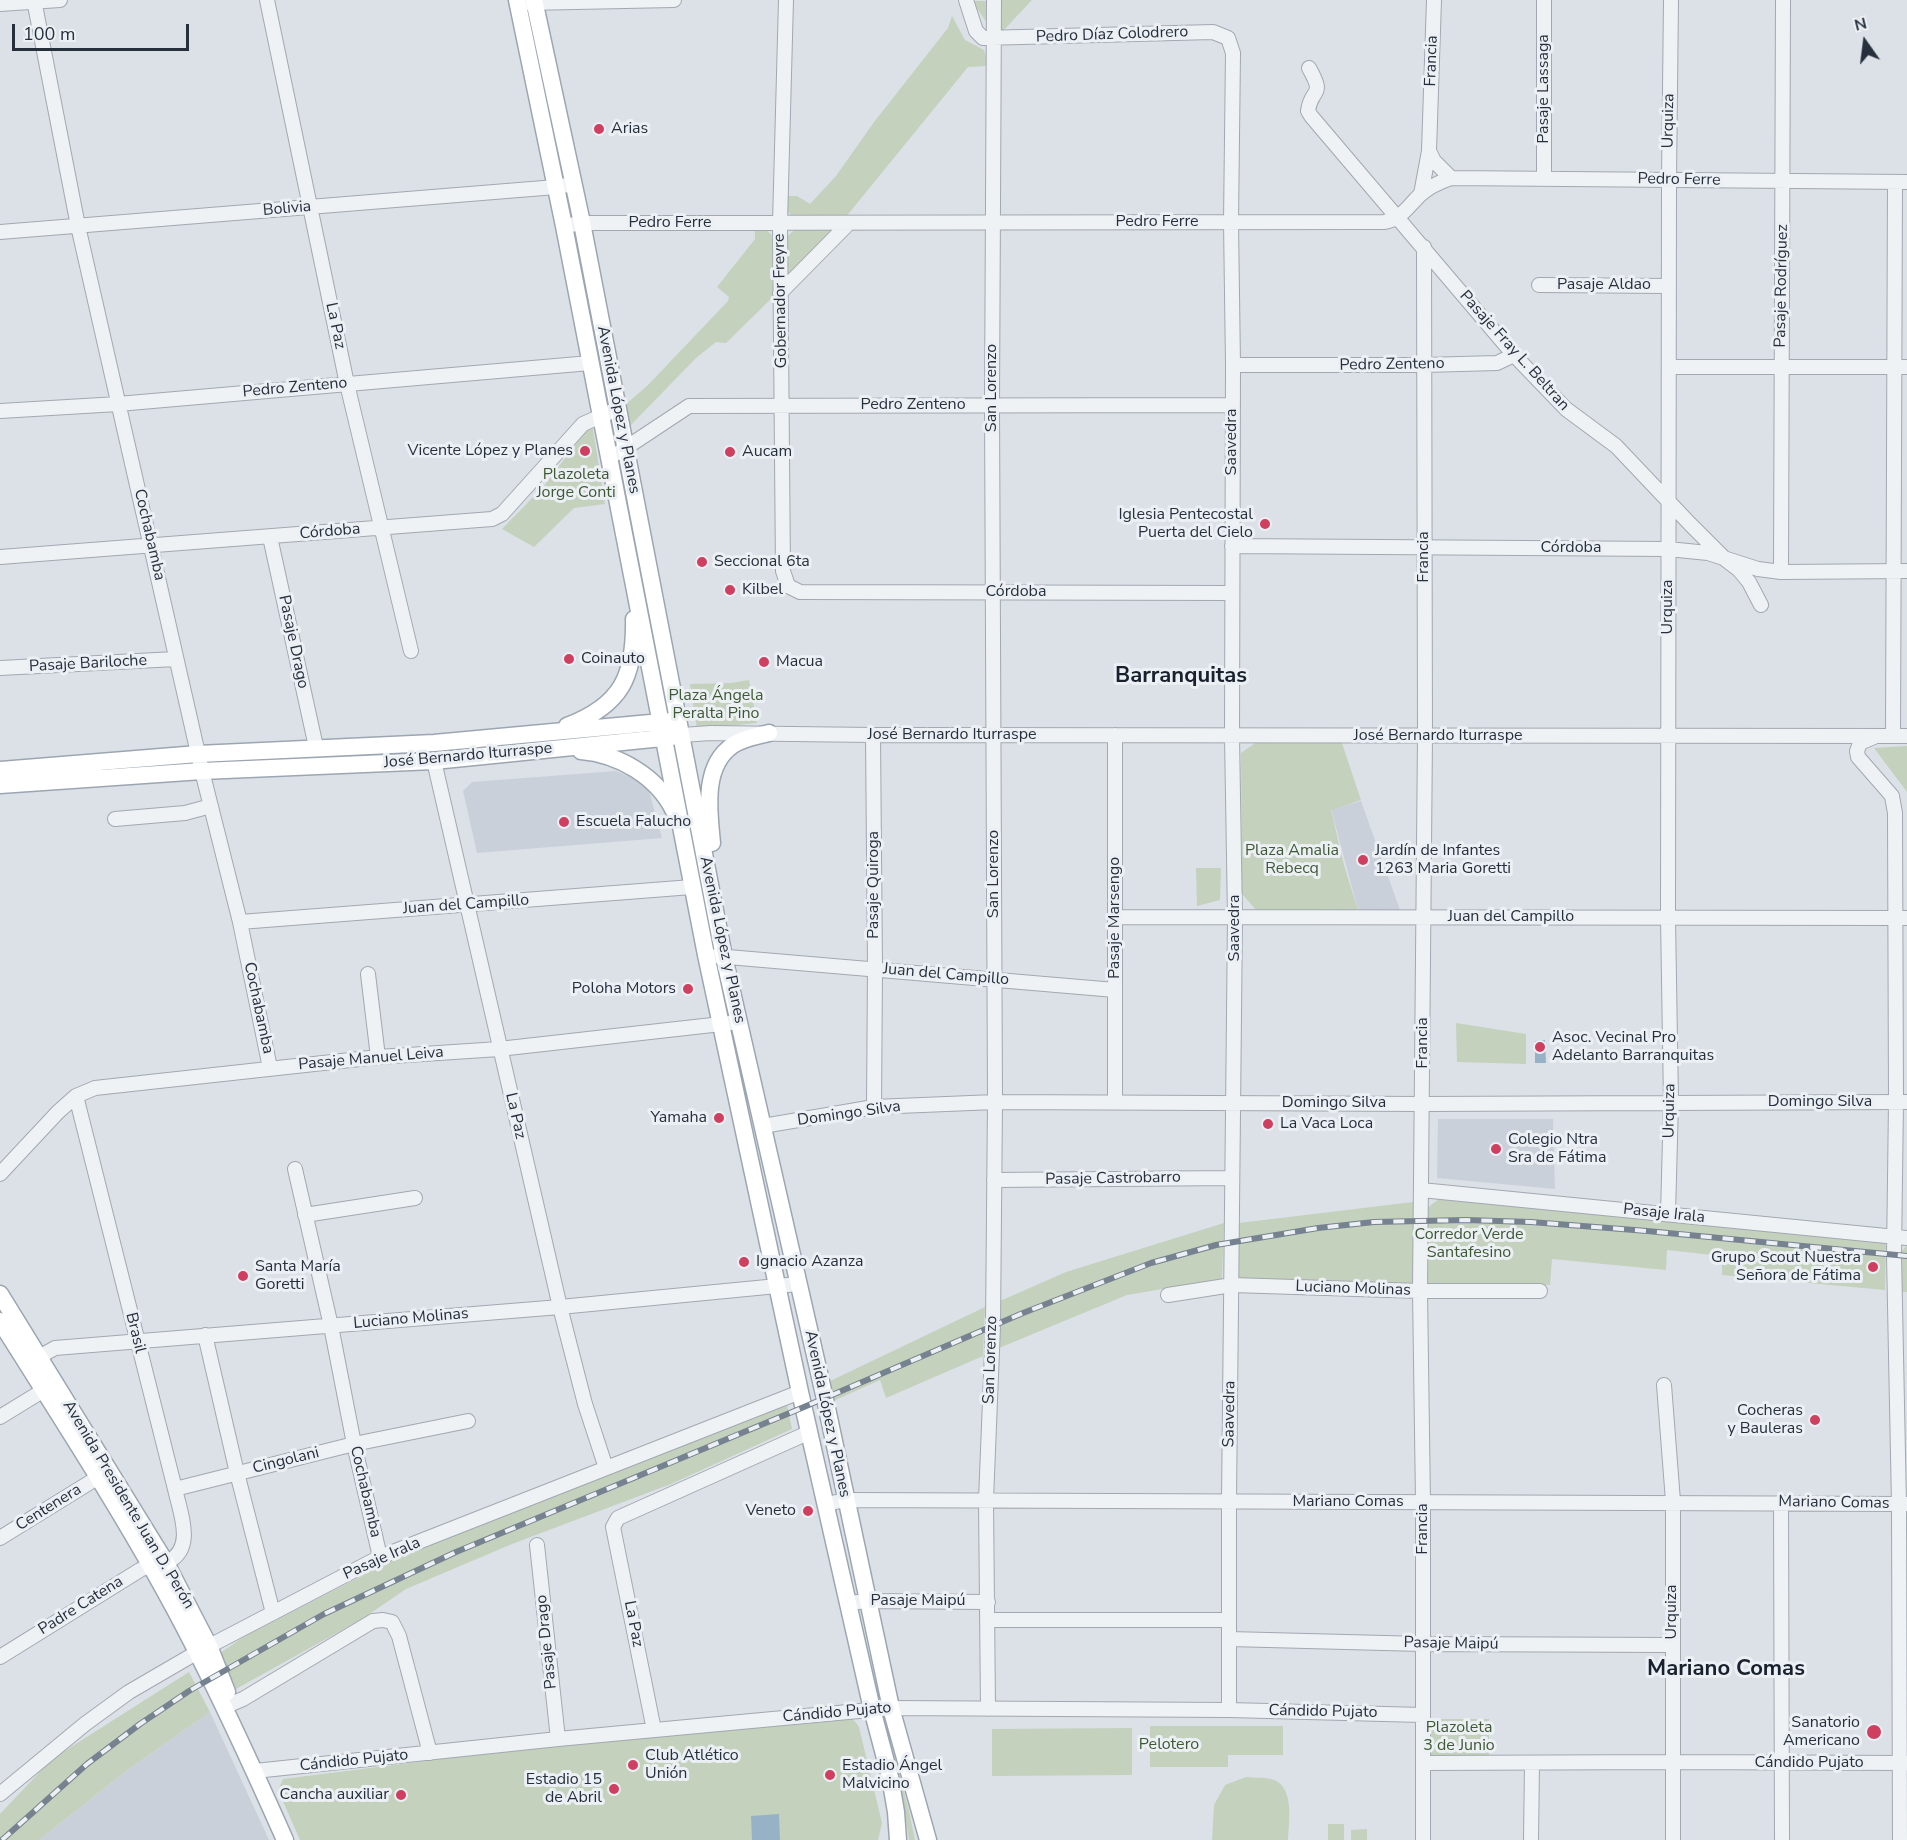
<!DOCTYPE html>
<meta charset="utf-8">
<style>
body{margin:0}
#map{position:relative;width:1907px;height:1840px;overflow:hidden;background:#dce1e7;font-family:"Nunito Sans",sans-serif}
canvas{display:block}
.north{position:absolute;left:1835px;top:12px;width:60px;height:60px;-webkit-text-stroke:4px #ecf0f4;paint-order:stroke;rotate:346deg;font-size:16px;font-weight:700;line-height:24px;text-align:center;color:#26303d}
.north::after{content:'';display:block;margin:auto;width:21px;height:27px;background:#26303d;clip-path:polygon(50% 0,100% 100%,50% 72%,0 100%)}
.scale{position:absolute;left:12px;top:24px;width:177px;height:27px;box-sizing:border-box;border:3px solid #26303d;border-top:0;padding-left:8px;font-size:18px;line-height:21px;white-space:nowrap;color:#26303d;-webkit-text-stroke:4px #ecf0f4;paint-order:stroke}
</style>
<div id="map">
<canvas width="1907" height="1840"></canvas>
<div class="north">N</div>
<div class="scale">100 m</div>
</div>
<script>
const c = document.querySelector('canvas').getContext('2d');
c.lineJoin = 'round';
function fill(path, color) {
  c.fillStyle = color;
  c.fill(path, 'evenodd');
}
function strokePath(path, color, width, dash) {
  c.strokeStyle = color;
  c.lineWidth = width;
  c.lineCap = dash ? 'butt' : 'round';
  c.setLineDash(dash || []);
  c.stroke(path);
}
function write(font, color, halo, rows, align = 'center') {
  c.font = font + ' "Nunito Sans",sans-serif';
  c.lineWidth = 6;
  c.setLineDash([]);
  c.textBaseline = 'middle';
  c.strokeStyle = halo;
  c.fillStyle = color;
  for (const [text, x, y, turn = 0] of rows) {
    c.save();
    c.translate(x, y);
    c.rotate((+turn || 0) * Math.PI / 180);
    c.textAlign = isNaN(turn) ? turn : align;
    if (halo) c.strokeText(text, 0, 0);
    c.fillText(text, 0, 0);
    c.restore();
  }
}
fill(new Path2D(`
 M 616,771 L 637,780 L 649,791 L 662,838 L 477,853 L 463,791 L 472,782 Z
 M 1361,801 L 1400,910 L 1358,910 L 1331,809 Z
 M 1438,1119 L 1553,1119 L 1555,1189 L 1437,1178 Z
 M 210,1712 L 269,1840 L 39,1840 L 126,1771 Z`), '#cad0d9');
fill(new Path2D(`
 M 1001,0 L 1032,0 L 1001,33 Z
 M 972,1 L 991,1 L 991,29 Z
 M 952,16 L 965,40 L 984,50 L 989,66 L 968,67 L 845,218 L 792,216 L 788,212 L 787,196 L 797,196 L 810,204 L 836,176 L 874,122 L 948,28 Z
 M 755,229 L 765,229 L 775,238 L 773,297 L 726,343 L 716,342 L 696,358 L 628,428 L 624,406 L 648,385 L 728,301 L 729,297 L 717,287 L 755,239 Z
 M 795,229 L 835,229 L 788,277 L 788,236 Z
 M 592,423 L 605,504 L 574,508 L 534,547 L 502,529 L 543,487 Z
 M 749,680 L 757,723 L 697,729 L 690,684 L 731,683 Z
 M 1255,743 L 1342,743 L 1361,800 L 1331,810 L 1344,865 L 1358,910 L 1256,910 L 1242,894 L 1241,753 Z
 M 1907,746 L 1907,792 L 1874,748 Z
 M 1196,868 L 1221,868 L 1220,900 L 1197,906 Z
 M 1456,1023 L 1526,1034 L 1526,1064 L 1457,1062 Z
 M 1439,1199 L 1886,1242 L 1885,1290 L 1722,1275 L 1722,1256 L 1667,1250 L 1666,1270 L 1552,1259 L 1550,1285 L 1427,1285 L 1427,1208 Z
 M 1413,1202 L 1413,1285 L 1239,1279 L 1239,1223 Z
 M 1224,1223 L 1222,1279 L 1127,1295 L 999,1348 L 1000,1301 L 1066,1272 Z
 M 1907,1245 L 1907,1292 L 1900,1292 L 1901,1252 Z
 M 985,1307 L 983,1356 L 886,1398 L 880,1380 L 831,1402 L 826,1383 Z
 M 787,1405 L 792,1429 L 671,1484 L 512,1544 L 406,1589 L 362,1619 L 236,1689 L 220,1653 L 245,1636 L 393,1560 L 685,1444 Z
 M 189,1672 L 210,1712 L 126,1771 L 39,1840 L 0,1840 L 0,1814 L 52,1759 Z
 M 842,1716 L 853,1719 L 859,1727 L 882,1823 L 878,1840 L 300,1840 L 278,1790 L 283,1779 L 512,1750 Z
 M 884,1716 L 909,1811 L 915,1840 L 909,1840 L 906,1819 L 881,1717 Z
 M 1430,1719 L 1489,1719 L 1489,1755 L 1430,1756 Z
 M 1150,1726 L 1283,1726 L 1283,1755 L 1228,1755 L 1228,1767 L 1150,1767 Z
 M 1132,1728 L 1132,1775 L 992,1776 L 992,1729 Z
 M 1246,1777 C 1254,1778 1263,1777 1271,1779 C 1295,1785 1289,1821 1288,1840 L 1212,1840 L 1214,1805 L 1225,1785 Z
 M 1328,1824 L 1344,1824 L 1344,1840 L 1328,1840 Z
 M 1367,1829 L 1367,1840 L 1351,1840 L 1351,1830 Z`), '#c4d1bd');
fill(new Path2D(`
 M 1545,1040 L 1546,1063 L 1535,1063 L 1535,1041 Z
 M 779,1814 L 780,1840 L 752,1840 L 751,1816 Z`), '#97b2c7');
const minor = new Path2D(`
 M 34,0 L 78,226 L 202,771 L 240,922 L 270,1068
 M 267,0 L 347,384 L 411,651
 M 786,0 L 780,223 L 783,571 L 788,586 L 800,592 L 1232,593
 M 966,0 L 976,31 L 983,38 L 1213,32 L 1228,38 L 1233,53 L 1231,222 L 1233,365 L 1232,736 L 1235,917 L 1229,1501 L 1229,1710
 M 526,3 L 674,0
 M 0,4 L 60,0
 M 1309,68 C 1326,98 1311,87 1308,111 L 1311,116 L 1514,355 L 1566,409 L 1616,446 L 1690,524 L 1726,560 L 1739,570 L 1749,582 L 1761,605
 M 1429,151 L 1434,161 L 1451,178
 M 1544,177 L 1544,0
 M 1421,194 L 1429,151 L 1434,0
 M 564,226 L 582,223 L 1384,222 C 1401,220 1409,205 1421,194 C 1430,186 1440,182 1451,178 L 1907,182
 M 0,232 L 556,187 L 573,184
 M 1539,285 L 1669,286
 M 780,293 L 849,223
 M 1233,365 L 1424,365 L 1497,363 L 1514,355
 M 1670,367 L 1907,367
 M 0,411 L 118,404 L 590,363
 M 618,453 L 689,406 L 1232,405
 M 270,537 L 316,747
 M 1232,546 L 1668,549 L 1708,553 L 1758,569 L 1781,572 L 1907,571
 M 0,557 L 492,519 L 502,514 L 583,424 L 617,409
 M 1781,572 L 1783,0
 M 0,668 L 176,659
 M 682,735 L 711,733 L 873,735 L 1907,736
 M 873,735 L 875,969 L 874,1107
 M 1115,735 L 1115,1101
 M 1893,736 L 1895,182
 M 1874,737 L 1860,743 L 1857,751 L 1858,757 L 1892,796 L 1895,813 L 1896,1102 L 1894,1255 L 1899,1504 L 1900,1840
 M 434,761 L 560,1307 L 585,1404 L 606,1468
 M 115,819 L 185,813 L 211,806
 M 1115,917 L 1907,918
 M 240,922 L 692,887
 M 716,956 L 1115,990
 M 368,974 L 378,1057
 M 763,1126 L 874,1107 L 995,1102 L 1423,1104 L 1907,1102
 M 295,1169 L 331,1326 L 354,1444 L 380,1557
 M 0,1174 L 58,1112 L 76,1096 L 95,1088 L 378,1057 L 499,1049 L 739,1022
 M 994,1180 L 1232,1178
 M 1421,1190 L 1907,1238
 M 1668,1214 L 1671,1102 L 1668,918 L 1669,180 L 1671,0
 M 305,1215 L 415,1198
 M 1168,1295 L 1232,1285 L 1420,1291 L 1540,1291
 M 205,1335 L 237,1473 L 273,1613
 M 30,1362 L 55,1348 L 560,1307 L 798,1284
 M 1664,1385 L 1673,1501 L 1673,1840
 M 0,1417 L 44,1390
 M 175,1489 L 354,1444 L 468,1421
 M 1781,1502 L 1782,1840
 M 826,1504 L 846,1500 L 1906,1504
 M 0,1538 L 97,1478
 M 537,1545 L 558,1739
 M 848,1603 L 868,1601 L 988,1602
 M 988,1620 L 1229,1620
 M 1229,1639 L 1423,1644 L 1672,1645
 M 0,1657 L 140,1570 C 149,1565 159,1566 167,1562 C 196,1549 180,1512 175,1489 L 76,1096
 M 231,1704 L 243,1699 L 373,1621 L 383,1620 L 392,1622 L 399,1636 L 430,1753
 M 988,1709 L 986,1500 L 993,1326 L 995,1102 L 992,405 L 994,0
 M 654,1730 L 613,1527 L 618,1518 L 810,1432
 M 1424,1763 L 1673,1762 L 1907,1763
 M 255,1771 L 558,1739 L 891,1708 L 1229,1710 L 1423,1715
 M 0,1794 L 85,1724 L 129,1692 L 196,1653 L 380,1557 L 800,1392
 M 1423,1840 L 1423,1502 L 1420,1291 L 1425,736 L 1424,247
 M 1531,1840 L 1532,1764`);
const major = new Path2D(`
 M 517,0 L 564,226 L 706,955 L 800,1392 L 872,1709 L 890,1777 L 896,1812 L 898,1840
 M 534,0 L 582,223 L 724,957 L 825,1399 L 891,1708 L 928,1840
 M 567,726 C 622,705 635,676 634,619
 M 581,751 C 618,754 657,776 674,811
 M 0,770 L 198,754 L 434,743 L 672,721
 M 0,785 L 202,771 L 434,761 L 672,737
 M 712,843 C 709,811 702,766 733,745 C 743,738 757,736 769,733
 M 0,1294 L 166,1563 L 209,1646 L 227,1692
 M 0,1321 C 59,1415 120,1508 173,1606 C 214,1682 250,1761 285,1840`);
strokePath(minor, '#a2a8b1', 16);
strokePath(major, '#9ca6b2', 19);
strokePath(minor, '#eff2f5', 14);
strokePath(major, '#fff', 16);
const rail = new Path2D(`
 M 2,1840 L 87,1764 L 140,1724 L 189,1691 L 324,1614 L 456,1552 L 804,1407 L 1023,1313 L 1151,1263 L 1216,1245 L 1318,1228 L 1374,1222 L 1466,1220 L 1531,1222 L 1647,1231 L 1907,1256`);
strokePath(rail, '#768290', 6);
strokePath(rail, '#ecf0f4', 4, [11]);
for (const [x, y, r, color] of [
 [599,129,6,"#ce3f60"],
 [585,451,6,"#ce3f60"],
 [730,452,6,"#ce3f60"],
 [1265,524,6,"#ce3f60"],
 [702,562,6,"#ce3f60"],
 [730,590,6,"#ce3f60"],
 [569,659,6,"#ce3f60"],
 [764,662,6,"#ce3f60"],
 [564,822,6,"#ce3f60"],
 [1363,860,6,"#ce3f60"],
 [688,989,6,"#ce3f60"],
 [1540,1047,6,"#ce3f60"],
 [719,1118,6,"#ce3f60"],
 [1268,1124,6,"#ce3f60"],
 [1496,1149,6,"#ce3f60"],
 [744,1262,6,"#ce3f60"],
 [1873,1267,6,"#ce3f60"],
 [243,1276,6,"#ce3f60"],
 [1815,1420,6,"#ce3f60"],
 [808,1511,6,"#ce3f60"],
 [1874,1732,8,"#ce3f60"],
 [633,1765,6,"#ce3f60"],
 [830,1775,6,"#ce3f60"],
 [614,1789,6,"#ce3f60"],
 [401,1795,6,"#ce3f60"]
]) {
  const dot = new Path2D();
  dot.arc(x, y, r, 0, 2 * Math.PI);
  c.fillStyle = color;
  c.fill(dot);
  strokePath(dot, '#ecf0f4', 2);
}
write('16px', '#26303d', '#ecf0f4', [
 ["Pedro Díaz Colodrero",1112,35,-2],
 ["Francia",1432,61,-88],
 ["Pasaje Lassaga",1544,89,-90],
 ["Urquiza",1669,121,-89],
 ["Pedro Ferre",1679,180,1],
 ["Bolivia",287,209,-5],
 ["Pedro Ferre",1157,222],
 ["Pedro Ferre",670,223],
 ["Pasaje Aldao",1604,285],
 ["Pasaje Rodríguez",1782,286,-89],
 ["Gobernador Freyre",781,301,-91],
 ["La Paz",335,326,78],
 ["Pasaje Fray L. Beltran",1514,351,48],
 ["Pedro Zenteno",1392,365,-1],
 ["Pedro Zenteno",295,388,-5],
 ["San Lorenzo",992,388,-90],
 ["Pedro Zenteno",913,405],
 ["Avenida López y Planes",618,410,79],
 ["Saavedra",1232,442,-90],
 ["Córdoba",330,532,-5],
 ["Cochabamba",149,535,77],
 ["Córdoba",1571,548],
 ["Francia",1424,557,-90],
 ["Córdoba",1016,592],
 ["Urquiza",1668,607,-90],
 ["Pasaje Drago",293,642,78],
 ["Pasaje Bariloche",88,664,-3],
 ["José Bernardo Iturraspe",952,735],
 ["José Bernardo Iturraspe",1438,736],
 ["José Bernardo Iturraspe",468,756,-5],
 ["San Lorenzo",994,874,-90],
 ["Pasaje Quiroga",874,885,-90],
 ["Juan del Campillo",466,905,-4],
 ["Juan del Campillo",1511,917],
 ["Pasaje Marsengo",1115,918,-90],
 ["Saavedra",1235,928,-90],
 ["Avenida López y Planes",722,940,78],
 ["Juan del Campillo",946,975,5],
 ["Cochabamba",258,1008,78],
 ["Francia",1423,1043,-90],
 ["Pasaje Manuel Leiva",371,1059,-5],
 ["Domingo Silva",1820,1102],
 ["Domingo Silva",1334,1103],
 ["Urquiza",1670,1111,-89],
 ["Domingo Silva",849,1114,-8],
 ["La Paz",515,1116,77],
 ["Pasaje Castrobarro",1113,1179,-1],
 ["Pasaje Irala",1664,1214,6],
 ["Luciano Molinas",1353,1289,2],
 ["Luciano Molinas",411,1319,-5],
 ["Brasil",135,1333,76],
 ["San Lorenzo",991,1360,-88],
 ["Avenida López y Planes",827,1414,78],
 ["Saavedra",1230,1414,-89],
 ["Cingolani",286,1461,-14],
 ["Cochabamba",365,1492,77],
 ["Mariano Comas",1348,1502],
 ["Mariano Comas",1834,1503,1],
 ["Avenida Presidente Juan D. Perón",128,1505,59],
 ["Centenera",49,1508,-32],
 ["Francia",1423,1529,-90],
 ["Pasaje Irala",382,1559,-24],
 ["Pasaje Maipú",918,1601],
 ["Padre Catena",81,1606,-32],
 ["Urquiza",1672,1612,-90],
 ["La Paz",633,1624,79],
 ["Pasaje Drago",547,1642,-96],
 ["Pasaje Maipú",1451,1644,1],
 ["Cándido Pujato",1323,1712,1],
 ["Cándido Pujato",837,1713,-5],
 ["Cándido Pujato",354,1761,-6],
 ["Cándido Pujato",1809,1763]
]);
write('16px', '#26303d', '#ecf0f4', [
 ["Arias",611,129],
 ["Vicente López y Planes",573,451,"right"],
 ["Aucam",742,452],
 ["Iglesia Pentecostal",1253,515,"right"],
 ["Puerta del Cielo",1253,533,"right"],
 ["Seccional 6ta",714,562],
 ["Kilbel",742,590],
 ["Coinauto",581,659],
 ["Macua",776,662],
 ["Escuela Falucho",576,822],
 ["Jardín de Infantes",1375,851],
 ["1263 Maria Goretti",1375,869],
 ["Poloha Motors",676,989,"right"],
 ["Asoc. Vecinal Pro",1552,1038],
 ["Adelanto Barranquitas",1552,1056],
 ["Yamaha",707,1118,"right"],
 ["La Vaca Loca",1280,1124],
 ["Colegio Ntra",1508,1140],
 ["Sra de Fátima",1508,1158],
 ["Grupo Scout Nuestra",1861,1258,"right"],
 ["Señora de Fátima",1861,1276,"right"],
 ["Ignacio Azanza",756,1262],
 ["Santa María",255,1267],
 ["Goretti",255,1285],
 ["Cocheras",1803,1411,"right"],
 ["y Bauleras",1803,1429,"right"],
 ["Veneto",796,1511,"right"],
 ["Sanatorio",1860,1723,"right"],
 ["Americano",1860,1741,"right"],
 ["Club Atlético",645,1756],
 ["Unión",645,1774],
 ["Estadio Ángel",842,1766],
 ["Malvicino",842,1784],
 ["Estadio 15",602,1780,"right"],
 ["de Abril",602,1798,"right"],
 ["Cancha auxiliar",389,1795,"right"]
], 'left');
write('16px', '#3d5933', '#ecf0f4', [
 ["Plazoleta",576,475],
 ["Jorge Conti",576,493],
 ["Plaza Ángela",716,696],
 ["Peralta Pino",716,714],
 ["Plaza Amalia",1292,851],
 ["Rebecq",1292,869],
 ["Corredor Verde",1469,1235],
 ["Santafesino",1469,1253],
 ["Plazoleta",1459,1728],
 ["3 de Junio",1459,1746],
 ["Pelotero",1169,1745]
]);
write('bold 22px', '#18212d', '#ecf0f4', [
 ["Barranquitas",1181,677],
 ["Mariano Comas",1726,1670]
]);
</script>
